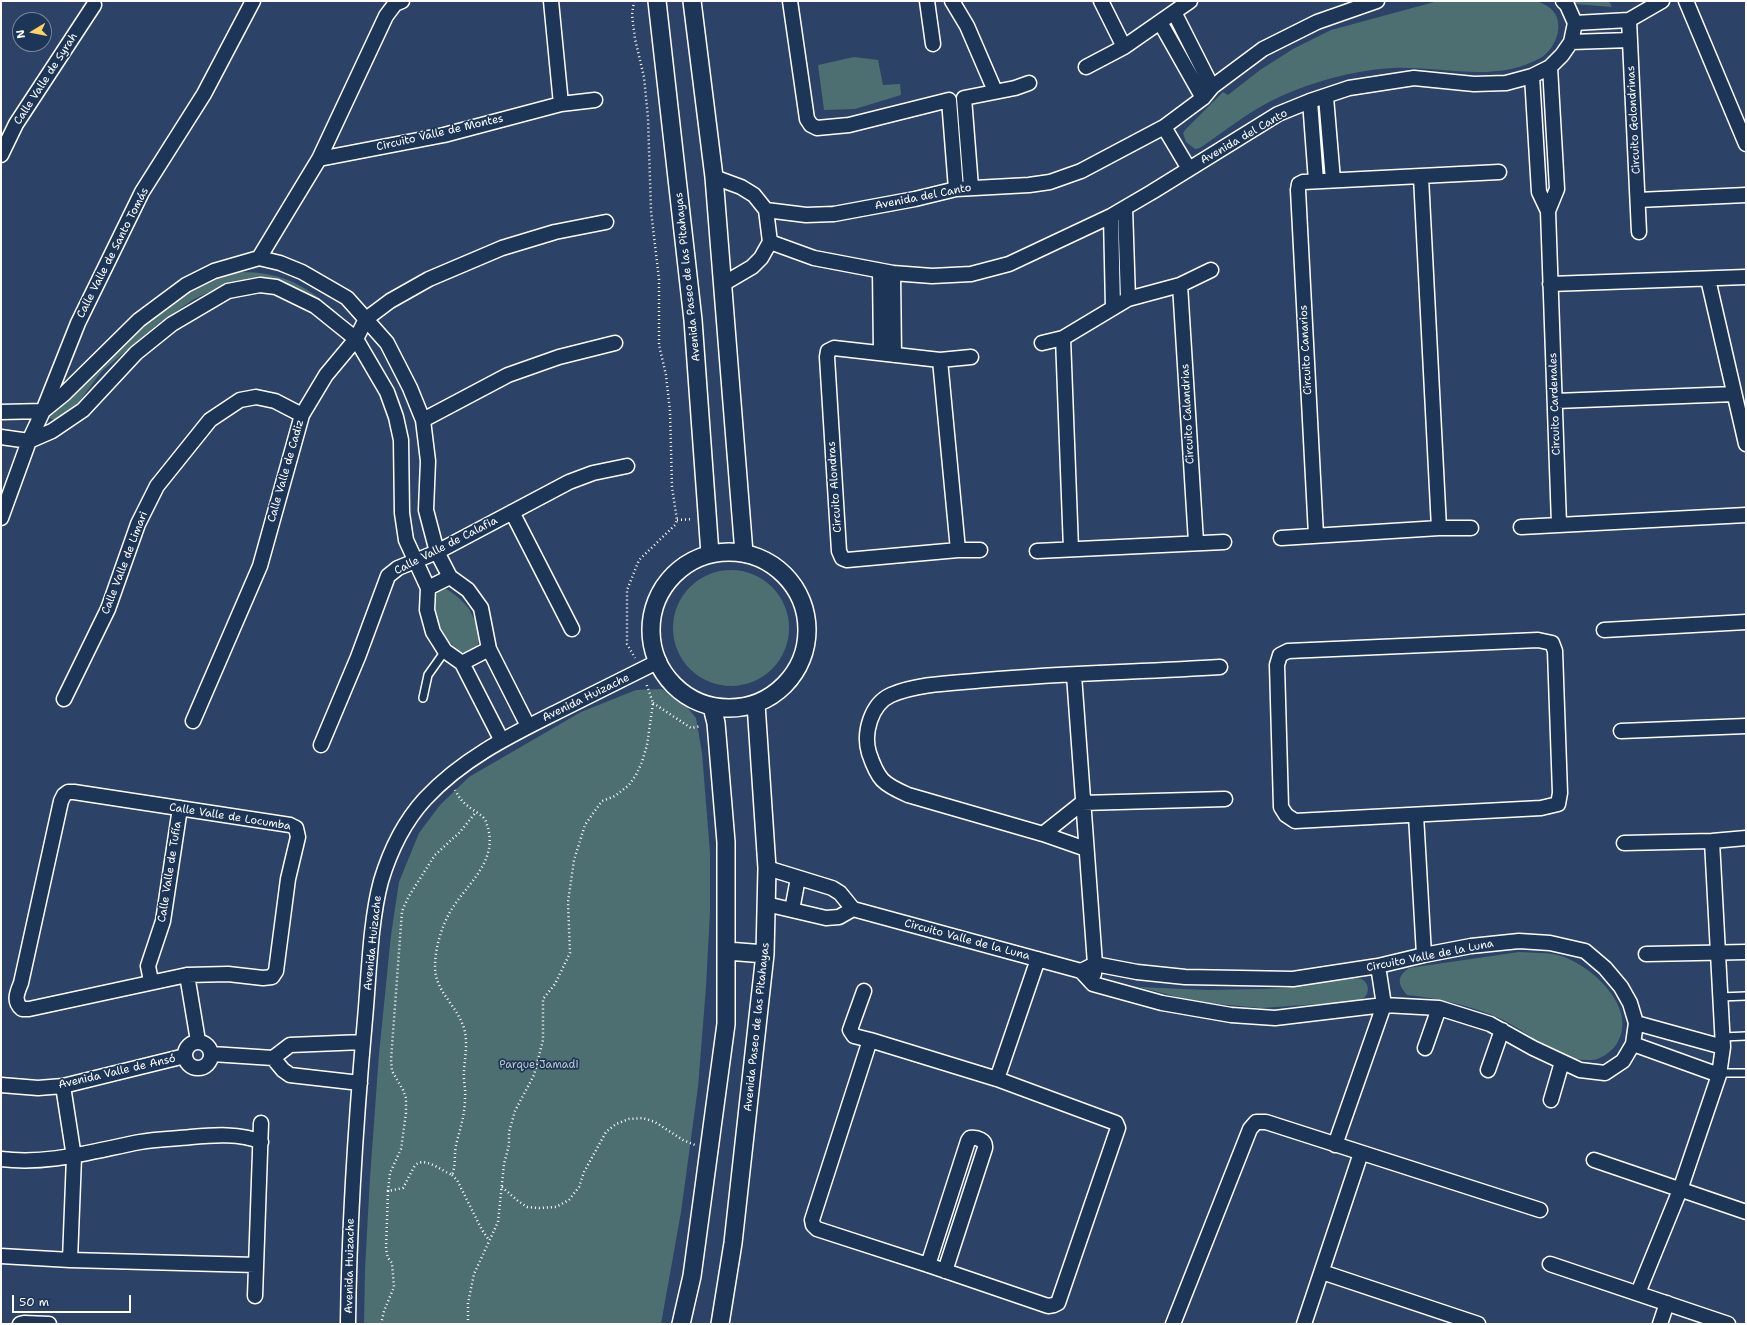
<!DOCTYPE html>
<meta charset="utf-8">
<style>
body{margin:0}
#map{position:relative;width:1747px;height:1325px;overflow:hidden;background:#2c4266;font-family:"Shantell Sans",sans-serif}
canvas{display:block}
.frame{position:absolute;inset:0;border:2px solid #fff;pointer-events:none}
.north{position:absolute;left:12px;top:12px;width:40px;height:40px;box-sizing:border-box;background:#1d3557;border:1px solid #77869a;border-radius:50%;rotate:260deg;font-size:11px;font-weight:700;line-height:16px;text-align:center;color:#fff}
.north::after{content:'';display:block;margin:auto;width:14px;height:18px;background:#ffd166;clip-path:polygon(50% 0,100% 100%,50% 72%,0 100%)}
.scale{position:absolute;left:12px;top:1295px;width:119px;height:18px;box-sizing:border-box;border:2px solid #fff;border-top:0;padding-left:5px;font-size:12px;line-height:14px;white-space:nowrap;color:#fff;-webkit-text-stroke:3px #1d3557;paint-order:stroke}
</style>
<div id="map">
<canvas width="1747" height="1325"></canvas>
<div class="frame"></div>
<div class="north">N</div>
<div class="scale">50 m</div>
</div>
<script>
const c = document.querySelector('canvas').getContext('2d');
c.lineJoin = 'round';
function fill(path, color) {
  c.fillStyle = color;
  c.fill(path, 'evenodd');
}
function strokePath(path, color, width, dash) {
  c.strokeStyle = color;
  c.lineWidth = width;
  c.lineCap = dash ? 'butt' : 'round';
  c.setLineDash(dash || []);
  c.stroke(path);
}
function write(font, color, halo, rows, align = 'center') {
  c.font = font + ' "Shantell Sans",sans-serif';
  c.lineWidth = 3.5;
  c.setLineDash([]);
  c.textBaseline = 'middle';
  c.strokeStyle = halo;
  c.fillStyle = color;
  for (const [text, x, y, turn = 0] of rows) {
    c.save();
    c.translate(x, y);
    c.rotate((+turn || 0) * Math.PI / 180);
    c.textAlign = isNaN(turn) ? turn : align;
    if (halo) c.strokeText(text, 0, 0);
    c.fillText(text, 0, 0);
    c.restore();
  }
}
fill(new Path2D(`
 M 1438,1 L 1537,1 C 1541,3 1547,5 1550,8 C 1566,21 1557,47 1542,57 C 1497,84 1442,66 1393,68 C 1353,70 1307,83 1271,101 C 1246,114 1223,132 1200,148 L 1195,149 L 1186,142 L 1183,133 L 1186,129 L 1223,92 L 1228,95 L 1260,70 L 1293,49 L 1331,30 Z
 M 1573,1 L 1609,1 L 1612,7 L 1575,4 Z
 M 854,57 L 878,60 L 883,85 L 900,84 L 901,95 L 855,109 L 824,110 L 818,65 Z
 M 238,272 C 281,271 307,286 339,314 L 338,318 L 252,281 L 229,283 L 194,299 L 158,324 L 102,371 L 78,403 L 63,416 L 55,420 L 49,418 L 49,415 L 76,391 L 132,333 L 186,293 L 206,282 Z
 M673 628a58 58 0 1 1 116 0a58 58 0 1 1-116 0Z
 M 446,589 C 454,593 463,601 469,609 C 475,619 487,647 470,653 C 466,654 462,653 458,650 C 444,640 417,594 446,589 Z
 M 662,689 L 686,706 L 696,718 L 702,753 L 710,853 L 710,911 L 706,987 L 698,1087 L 681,1212 L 661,1324 L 364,1324 L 365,1269 L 370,1178 L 379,1054 L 391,935 L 399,882 L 419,833 L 440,805 L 469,777 L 581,712 L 636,690 Z
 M 1519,952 C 1532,953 1549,952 1561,956 C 1593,966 1640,1010 1616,1045 C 1611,1052 1600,1060 1591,1060 C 1557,1062 1531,1033 1501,1019 C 1472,1006 1438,998 1407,995 C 1398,984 1396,977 1409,968 Z
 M 1349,978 C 1353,978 1358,978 1361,979 C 1370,983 1370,995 1362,999 C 1358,1000 1353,1001 1349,1002 L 1261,1008 L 1197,1002 L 1139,987 L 1207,990 L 1260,989 L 1285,988 Z`), '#4d6f71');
const service = new Path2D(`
 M 423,698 L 428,675 L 445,651
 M 1720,997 L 1746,996
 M 1722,1037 L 1746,1036
 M 1719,1073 L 1746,1073`);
const minor = new Path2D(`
 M 551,1 L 561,104
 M 790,1 L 807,119 L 811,125 L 817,128 L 849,125 L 949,100 L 956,189
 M 927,1 L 933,44
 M 952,1 L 967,26 L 995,91
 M 1101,1 L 1124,47
 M 1686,1 L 1746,144
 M 1174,12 L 1212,87
 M 1629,20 L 1639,232
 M 1160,22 L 1203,98
 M 1575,23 L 1629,20 L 1662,1
 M 1571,42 L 1630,40
 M 1086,67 L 1124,47 L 1190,1
 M 1550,67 L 1557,189 L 1548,211 L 1559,524
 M 1532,76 L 1539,192 L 1548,211
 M 1326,97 L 1333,180
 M 1310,101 L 1316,181
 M 1164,127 L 1189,169
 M 1,155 L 16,124 L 94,5
 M 319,159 L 444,135 L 561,104 L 595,100
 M 714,177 L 741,187 L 754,195 L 766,210 L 770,242 L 761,258 L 752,267 L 723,284
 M 1421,177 L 1439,528
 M 971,187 L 964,98 L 1015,88 L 1029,83
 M 1638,200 L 1746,195
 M 1125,208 L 1128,299
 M 766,210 L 806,215 L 834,214 L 915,199 L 956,189 L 1029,185 L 1050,182 L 1081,171 L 1164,127 L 1203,98 L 1212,87 L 1263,49 L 1317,22 L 1377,1
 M 1111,216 L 1113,308
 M 770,242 L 814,258 L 893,273 L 932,276 L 971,274 L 1009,264 L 1111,216 L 1152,192 L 1278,114 L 1310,101 L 1349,88 L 1414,78 L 1474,84 L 1506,83 L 1532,76 L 1550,67 L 1562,55 L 1571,42 L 1575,23 L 1567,5 L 1563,1
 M 259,258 L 319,159 L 386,16 L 395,4 L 402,1
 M 880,271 L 881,353
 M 893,273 L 894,355
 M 1708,279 L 1746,444
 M 1550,284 L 1746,277
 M 1180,285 L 1196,542
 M 1063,338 L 1071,549
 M 1042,343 L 1063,338 L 1128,299 L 1180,285 L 1211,270
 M 971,357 L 940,360 L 834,348 L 828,351 L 827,357 L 839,551 L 842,558 L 847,560 L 958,550 L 980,550
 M 940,360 L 958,550
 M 1556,401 L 1734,394
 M 1,412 L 43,411 L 64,394 L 139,320 L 186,285 L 214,271 L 259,258 L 280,263 L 302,272 L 347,298 L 387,343 L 410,388 L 423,420 L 428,461 L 426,510 L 437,552 L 450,577 L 468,590 L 481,608 L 489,649 L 528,726
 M 423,420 L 508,375 L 559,357 L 615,343
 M 1,437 L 29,441 L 52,431 L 83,410 L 136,353 L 172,324 L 228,291 L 260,285 L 276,287 L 315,306 L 356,339 L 387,392 L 396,417 L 401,440 L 402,513 L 406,540 L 428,588 L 427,610 L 433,632 L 445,651 L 462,663 L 501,739
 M 512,512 L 572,629
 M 1,518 L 29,441 L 43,411 L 78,323 L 142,192 L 204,94 L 253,1
 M 1521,527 L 1746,515
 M 1316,535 L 1298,190 L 1299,184 L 1303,182 L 1499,172
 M 1281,538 L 1439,528 L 1471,528
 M 1037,551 L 1224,542
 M 428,588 L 450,577
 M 1604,630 L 1746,622
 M 1538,640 L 1552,643 L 1555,651 L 1560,793 L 1558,804 L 1541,808 L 1295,821 L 1286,815 L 1281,807 L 1277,665 L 1280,655 L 1288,651 Z
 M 462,663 L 489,649
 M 1074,675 L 1095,964 L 1094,974
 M 64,699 L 108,609 L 138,524 L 157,486 L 210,420 L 240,400 L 256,397 L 275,401 L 302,415
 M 193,721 L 260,566 L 302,415 L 326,375 L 356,339 L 366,319 L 390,301 L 429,279 L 502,248 L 555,232 L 606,222
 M 1621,731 L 1746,726
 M 321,745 L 358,657 L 388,576 L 398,568 L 437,552 L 569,482 L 593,473 L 627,466
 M 68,792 L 74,792 L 290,825 L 296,828 L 298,837 L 288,879 L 276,971 L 272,977 L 263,978 L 228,974 L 187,975 L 29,1009 L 22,1009 C 13,1001 17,993 21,983 L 61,801 L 64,795 Z
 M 1416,815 L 1424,955
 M 1043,834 L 1082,803 L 1225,799
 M 1624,843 L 1712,841 L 1746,838
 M 1086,849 L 1043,834 L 908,795 C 883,784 878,780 869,753 C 863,733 871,704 891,695 C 919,683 956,683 986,680 C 1064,673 1142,672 1220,667
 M 767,868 L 832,888 L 840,893 L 853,909 L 1081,971 L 1093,984 L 1162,1003 L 1231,1015 L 1275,1018 L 1384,1005 L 1439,1008 L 1490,1024 L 1533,1048 L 1580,1070 L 1605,1073 L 1623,1061 L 1633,1044 L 1636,1023 L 1630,1003 L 1621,987 L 1605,968 L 1585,951 L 1550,943 L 1519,941 L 1471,946 L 1424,955 L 1378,966 L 1293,979 L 1185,977 L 1137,972 L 1095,964 L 1081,971
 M 766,904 L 826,918 L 839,917 L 853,909
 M 792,910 L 798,878
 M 1646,954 L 1746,952
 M 187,975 L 198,1041
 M 151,981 L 148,966 L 163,921 L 180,808
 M 864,991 L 850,1030 L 854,1036 L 870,1040 L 997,1079 L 1116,1123 L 1118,1128 L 1058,1303 L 1054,1305 L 1048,1306 L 928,1265 L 817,1229 L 813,1225 L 812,1220 L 870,1040
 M 1636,1023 L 1723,1047
 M185 1055a13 13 0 1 1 26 0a13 13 0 1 1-26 0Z
 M 1633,1044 L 1719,1075
 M 1425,1048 L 1439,1008
 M 212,1054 L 273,1058 L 283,1070 L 290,1075 L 360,1083
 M 273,1058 L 290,1045 L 363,1042
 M 1488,1070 L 1502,1030
 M 997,1079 L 1038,959
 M 1,1085 L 38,1088 L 63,1086 L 185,1056
 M 63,1086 L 74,1157 L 70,1260
 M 1551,1100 L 1562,1062
 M 1335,1145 L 1384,1005 L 1378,966
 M 1,1159 C 49,1165 93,1151 140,1142 C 157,1139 174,1139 191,1137 C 213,1135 241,1133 261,1142
 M 1594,1160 L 1746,1212
 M 1,1256 L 70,1260 L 256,1265
 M 1550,1264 L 1728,1324
 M 928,1265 L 968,1141 L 970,1138 C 977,1137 986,1140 985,1148 L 945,1271
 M 1322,1272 L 1478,1324
 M 1638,1293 L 1680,1190 L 1719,1075 L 1723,1047 L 1712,841
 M 255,1296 L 261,1123
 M 20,1324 L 24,1323 L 49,1324
 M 348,1324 C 349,1222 356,1120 365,1019 C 369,976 370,922 381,881 C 390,851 404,822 425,799 C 462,759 509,736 557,712 C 591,695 625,678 659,661
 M 1173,1324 L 1250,1129 L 1256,1122 L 1266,1122 L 1540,1210
 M 1304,1324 L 1361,1153
 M 1660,1324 L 1667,1303`);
const tertiary = new Path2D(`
 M 657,1 L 693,320 L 710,554
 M 692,1 L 714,177 L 744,553
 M651 630a78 78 0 1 1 156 0a78 78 0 1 1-156 0Z
 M 727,951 L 765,954
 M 681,1324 L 692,1276 L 726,1024 L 726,842 L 716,723 L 712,707
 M 720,1324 L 733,1243 L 765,954 L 767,868 L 756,704`);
strokePath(service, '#fff', 10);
strokePath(minor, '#fff', 17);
strokePath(tertiary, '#fff', 20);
strokePath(new Path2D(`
 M 634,1 L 632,15 L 635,39 L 644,77 L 648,118 L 651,211 L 659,279 L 659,345 L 666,375 L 670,411 L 672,487 L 677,520 L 675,525 L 639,560 L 627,590 L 627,644 L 635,658
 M 677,520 L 693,519
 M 653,703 L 691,728 L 701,726
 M 452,1175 L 457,1180 L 482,1230 L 489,1240
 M 502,1187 L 518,1201 L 527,1207 L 539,1208 L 556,1207 L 569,1200 L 579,1187 L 584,1172 L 606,1132 L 616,1124 L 629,1119 L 643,1118 L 655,1122 L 683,1140 L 695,1145
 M 388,1191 L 390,1173 L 401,1149 L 406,1113 L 406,1098 L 403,1090 L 392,1071 L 391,1060 L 402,911 L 409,896 L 435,855 L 460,832 L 476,812
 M 381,1324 L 384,1311 L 394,1287 L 392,1263 L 388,1258 L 386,1249 L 388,1191 L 403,1188 C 407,1181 410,1174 414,1167 C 422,1154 442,1171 452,1175 C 456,1165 454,1156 456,1145 C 460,1129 465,1115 465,1098 C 466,1089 463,1080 464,1071 C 465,1055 469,1038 462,1023 C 454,1003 435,990 435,967 C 435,949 441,928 450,912 C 467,883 501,860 486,822 C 484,815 473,811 468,806 C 462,802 459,797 455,790
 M 468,1324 L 468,1303 L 474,1274 L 498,1222 L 504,1164 L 509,1145 L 509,1132 L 515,1111 L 534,1075 L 543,1040 L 543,999 L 555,984 L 570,953 L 568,902 L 574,860 L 585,825 L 594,812 L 602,801 L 615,796 L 629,785 L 636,775 L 642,762 L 647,745 L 653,703 L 646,683`), '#fff', 2.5, [1, 3]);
strokePath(service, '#1d3557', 7);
strokePath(minor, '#1d3557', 14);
strokePath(tertiary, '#1d3557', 17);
write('11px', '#fff', '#1d3557', [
 ["Calle Valle de Syrah",46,79,-57],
 ["Circuito Golondrinas",1634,120,-93],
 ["Circuito Valle de Montes",440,133,-13],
 ["Avenida del Canto",1244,137,-30],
 ["Avenida del Canto",923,197,-11],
 ["Calle Valle de Santo Tomás",113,253,-63],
 ["Avenida Paseo de las Pitahayas",688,277,-96],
 ["Circuito Canarios",1306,350,-93],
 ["Circuito Cardenales",1555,404,-92],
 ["Circuito Calandrias",1188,414,-93],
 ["Calle Valle de Cadiz",286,471,-74],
 ["Circuito Alondras",835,487,-94],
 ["Calle Valle de Calafia",446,546,-27],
 ["Calle Valle de Limari",125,563,-69],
 ["Avenida Huizache",586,698,-26],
 ["Calle Valle de Locumba",230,817,9],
 ["Calle Valle de Tufía",170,872,-81],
 ["Circuito Valle de la Luna",967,940,15],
 ["Avenida Huizache",373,943,-84],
 ["Circuito Valle de la Luna",1430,956,-11],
 ["Avenida Paseo de las Pitahayas",757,1027,-84],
 ["Avenida Valle de Ansó",117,1072,-13],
 ["Avenida Huizache",350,1266,-89]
]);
write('11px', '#b8c5c6', '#1d3557', [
 ["Parque Jamadi",539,1065]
]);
</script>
